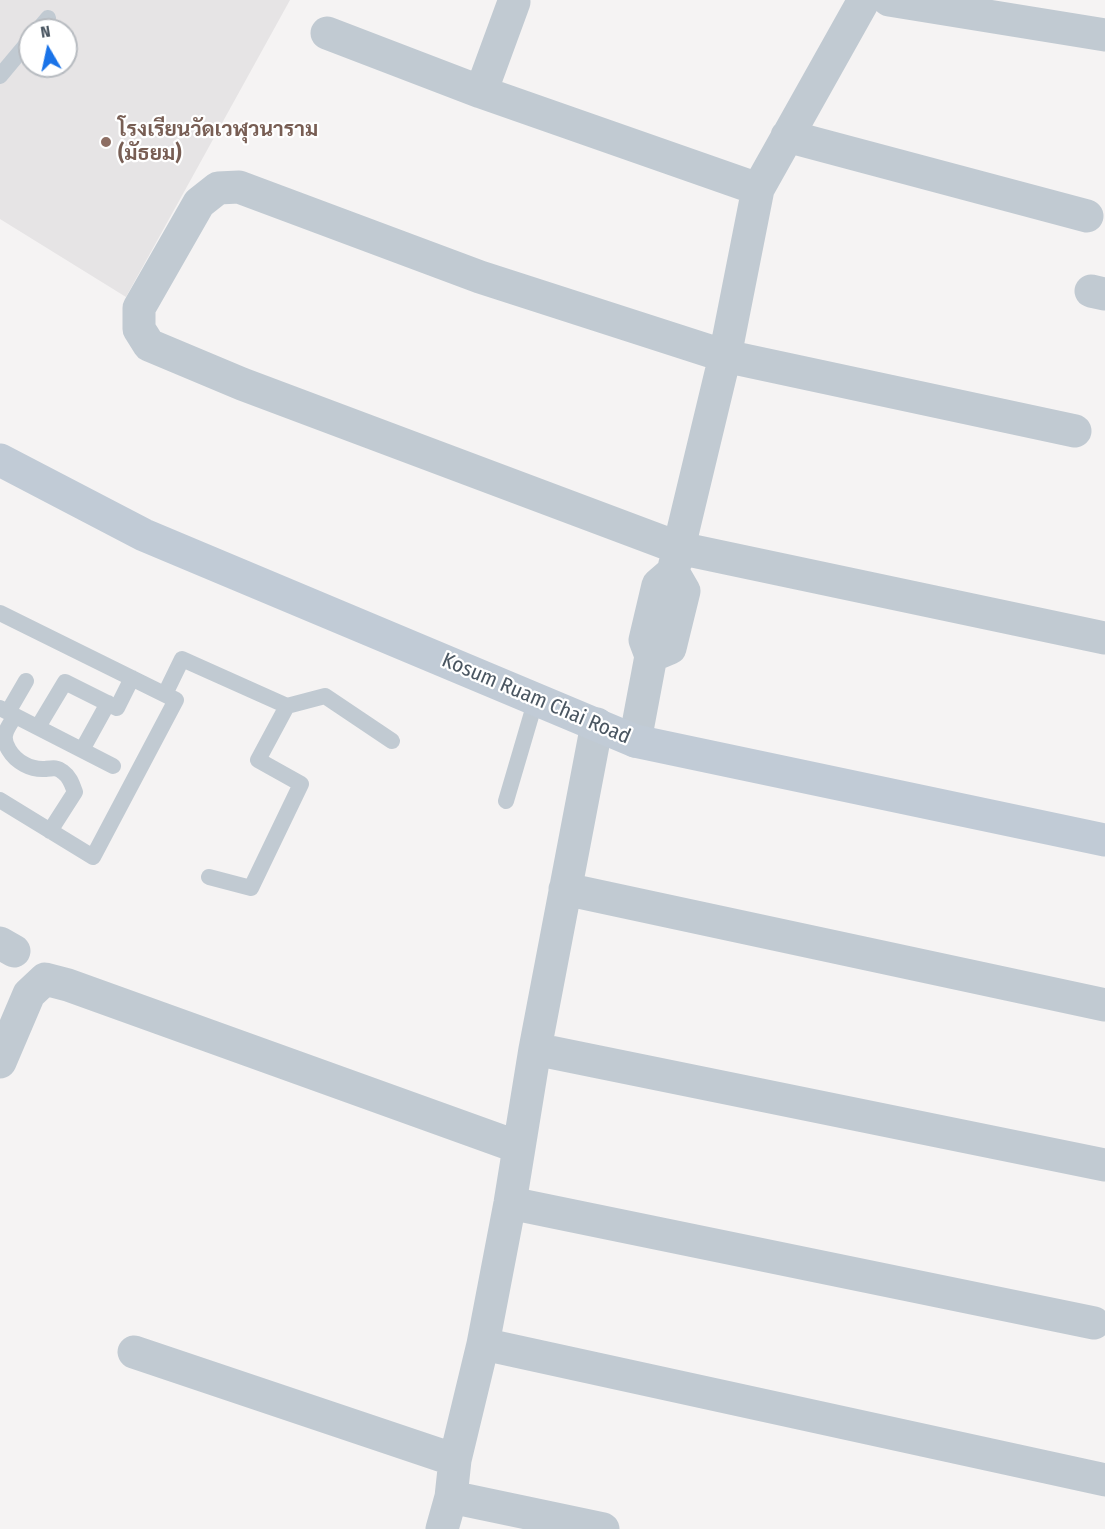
<!DOCTYPE html>
<meta charset="utf-8">
<style>
body{margin:0}
#map{position:relative;width:1105px;height:1529px;overflow:hidden;background:#f5f3f3;font-family:"Fira Sans Condensed",sans-serif}
canvas{display:block}
.north{position:absolute;left:18px;top:18px;width:60px;height:60px;box-sizing:border-box;background:#fff;border:2px solid #b7bbc0;border-radius:50%;rotate:351deg;font-size:16px;font-weight:700;line-height:24px;text-align:center;color:#4a5661}
.north::after{content:'';display:block;margin:auto;width:21px;height:27px;background:#1a73e8;clip-path:polygon(50% 0,100% 100%,50% 72%,0 100%)}
</style>
<div id="map">
<canvas width="1105" height="1529"></canvas>
<div class="north">N</div>
</div>
<script>
const c = document.querySelector('canvas').getContext('2d');
c.lineJoin = 'round';
function fill(path, color) {
  c.fillStyle = color;
  c.fill(path, 'evenodd');
}
function strokePath(path, color, width, dash) {
  c.strokeStyle = color;
  c.lineWidth = width;
  c.lineCap = dash ? 'butt' : 'round';
  c.setLineDash(dash || []);
  c.stroke(path);
}
function write(font, color, halo, rows, align = 'center') {
  c.font = font + ' "Fira Sans Condensed",Sarabun,sans-serif';
  c.lineWidth = 4.5;
  c.setLineDash([]);
  c.textBaseline = 'middle';
  c.strokeStyle = halo;
  c.fillStyle = color;
  for (const [text, x, y, turn = 0] of rows) {
    c.save();
    c.translate(x, y);
    c.rotate((+turn || 0) * Math.PI / 180);
    c.textAlign = isNaN(turn) ? turn : align;
    if (halo) c.strokeText(text, 0, 0);
    c.fillText(text, 0, 0);
    c.restore();
  }
}
fill(new Path2D(`
 M 0,0 L 290,0 L 126,297 L 0,219 ZM 30,30 L 66,30 L 66,66 L 30,66 Z`), '#e6e4e5');
strokePath(new Path2D(`
 M 38,30 L 48,18
 M 0,76 L 30,40
 M 0,613 L 176,700 L 93,857 L 0,800
 M 165,694 L 182,659 L 287,706 L 325,696 L 392,741
 M 0,708 L 113,766
 M 8,712 L 26,681
 M 15,716 C 7,729 0,736 9,750 C 16,762 31,770 45,769 C 53,768 57,767 63,772 C 70,777 72,784 75,792 L 50,831
 M 38,727 L 65,682 L 117,708 L 132,678
 M 82,750 L 108,703
 M 506,801 L 536,699
 M 209,877 L 251,888 L 301,784 L 258,760 L 287,706`), '#c1cad2', 16);
strokePath(new Path2D(`
 M 889,0 L 1105,35
 M 327,33 L 481,92 L 758,189
 M 481,92 L 514,2
 M 787,136 L 1087,216
 M 1091,291 L 1105,294
 M 1075,431 L 725,356 L 480,277 L 239,187 L 218,188 L 199,203 L 139,308 L 139,329 L 149,345 L 242,384 L 679,548 L 1105,638
 M 651,656 L 670,648 L 684,591 L 673,572
 M 635,741 L 651,656 L 645,640 L 658,585 L 673,572 L 725,356 L 758,189 L 864,0
 M 565,889 L 1105,1005
 M 0,943 L 14,951
 M 535,1049 L 1105,1165
 M 0,1062 L 29,994 L 45,979 L 68,985 L 518,1147
 M 510,1203 L 1094,1323
 M 483,1344 L 1105,1480
 M 134,1352 L 455,1460
 M 451,1497 L 603,1529
 M 442,1529 L 451,1497 L 455,1460 L 483,1344 L 510,1203 L 535,1049 L 597,724`), '#c1cad2', 33);
strokePath(new Path2D(`
 M 0,460 L 144,535 L 635,741 L 1105,840`), '#c1cbd6', 33);
for (const [x, y, r, color] of [
 [106,142,6,"#8d6e63"]
]) {
  const dot = new Path2D();
  dot.arc(x, y, r, 0, 2 * Math.PI);
  c.fillStyle = color;
  c.fill(dot);
  strokePath(dot, '#fff', 2);
}
write('bold 21px', '#785e54', '#fff', [
 ["โรงเรียนวัดเวฬุวนาราม",118,130],
 ["(มัธยม)",118,154]
], 'left');
write('21px', '#4a5661', '#fff', [
 ["Kosum Ruam Chai Road",536,699,23]
]);
</script>
